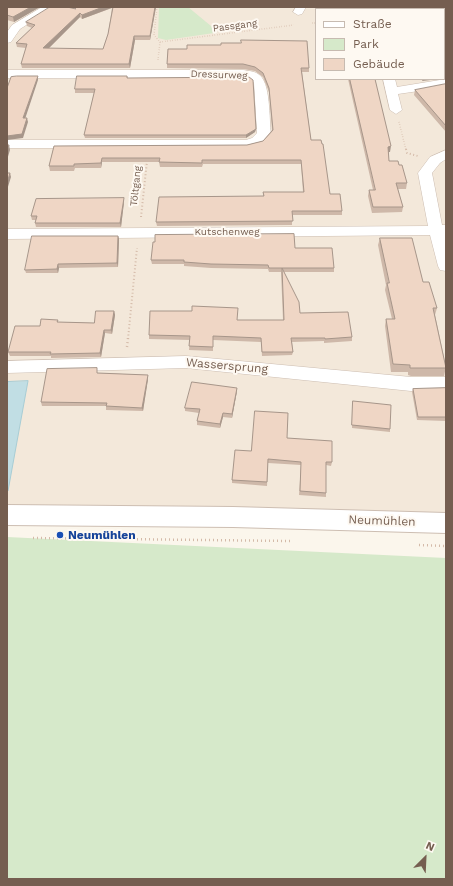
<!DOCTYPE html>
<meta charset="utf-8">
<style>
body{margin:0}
#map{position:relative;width:453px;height:886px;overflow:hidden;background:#fbf6ec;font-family:"Work Sans",sans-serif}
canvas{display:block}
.frame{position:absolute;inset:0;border:8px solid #755e50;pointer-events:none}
.legend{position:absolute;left:315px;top:8px;width:130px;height:72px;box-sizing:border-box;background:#fef9f2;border:1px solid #c7bbb1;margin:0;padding:5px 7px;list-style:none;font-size:12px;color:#755e50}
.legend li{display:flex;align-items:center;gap:8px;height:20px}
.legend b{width:20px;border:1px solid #c7bbb1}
.north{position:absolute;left:405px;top:838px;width:40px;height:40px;-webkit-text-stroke:3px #fef9f2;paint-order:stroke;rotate:24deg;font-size:11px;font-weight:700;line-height:16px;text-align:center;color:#755e50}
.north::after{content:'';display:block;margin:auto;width:14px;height:18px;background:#755e50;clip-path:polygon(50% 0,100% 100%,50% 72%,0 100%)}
</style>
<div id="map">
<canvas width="453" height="886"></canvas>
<div class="frame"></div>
<ul class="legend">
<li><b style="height:5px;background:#fff"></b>Straße</li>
<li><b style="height:11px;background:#d6e9ca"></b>Park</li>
<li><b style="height:11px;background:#efd6c5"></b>Gebäude</li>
</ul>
<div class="north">N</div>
</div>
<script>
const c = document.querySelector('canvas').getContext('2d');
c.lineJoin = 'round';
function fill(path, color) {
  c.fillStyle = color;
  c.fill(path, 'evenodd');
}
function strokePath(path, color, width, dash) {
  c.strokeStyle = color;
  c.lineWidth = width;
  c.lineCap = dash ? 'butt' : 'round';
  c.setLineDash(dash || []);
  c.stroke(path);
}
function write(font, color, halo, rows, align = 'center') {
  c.font = font + ' "Work Sans",sans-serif';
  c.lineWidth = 4;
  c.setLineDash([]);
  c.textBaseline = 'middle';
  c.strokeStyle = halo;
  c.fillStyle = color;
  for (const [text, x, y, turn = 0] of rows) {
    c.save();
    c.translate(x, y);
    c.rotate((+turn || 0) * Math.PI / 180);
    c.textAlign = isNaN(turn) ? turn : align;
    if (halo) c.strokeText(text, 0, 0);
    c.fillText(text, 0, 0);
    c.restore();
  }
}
fill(new Path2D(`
 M 7,7 L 446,7 L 446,517 L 7,510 ZM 316,9 L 444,9 L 444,79 L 316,79 Z`), '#f3e8da');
fill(new Path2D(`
 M 159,7 L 188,7 L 211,26 L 214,33 L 166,40 L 158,38 Z
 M 7,537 L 446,558 L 446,879 L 7,879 Z`), '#d6e9ca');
const water = new Path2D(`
 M 28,381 L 8,491 L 7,491 L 7,382 Z`);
fill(water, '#c1dee4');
strokePath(water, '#a8cdd5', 1);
const minor = new Path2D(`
 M 42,7 L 55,7 L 20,29 L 11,42 L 7,43 L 7,32 L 12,25 Z
 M 296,7 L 306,7 L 302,14 L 298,15 L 293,12 Z
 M 7,70 L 243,70 C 248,71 254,71 258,74 C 271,81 269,120 271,134 L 262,144 L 247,148 L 7,148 L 7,140 L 246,140 L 252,138 L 257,133 L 254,83 L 250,79 L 7,78 Z
 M 383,79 L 395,79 L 397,87 L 446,79 L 446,87 L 398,94 L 402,110 L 396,114 L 390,110 Z
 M 446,150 L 446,159 L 440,163 L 432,173 L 442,225 L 446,225 L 446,235 L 445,235 L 446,271 L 440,270 L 438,266 L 430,235 L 7,239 L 7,229 L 428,226 L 418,173 L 430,157 Z
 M 186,356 L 411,377 L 446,377 L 446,391 L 411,391 L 186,368 L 7,373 L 7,361 Z`);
const tertiary = new Path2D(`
 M 7,505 L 233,507 L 446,513 L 446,533 L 233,527 L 7,525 Z`);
strokePath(minor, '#cdbeb2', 1);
strokePath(tertiary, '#cdbeb2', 2);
strokePath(new Path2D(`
 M 157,7 L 154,35 L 160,42 L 158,60
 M 427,9 L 443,7
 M 312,23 L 316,23
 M 160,42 L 294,25
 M 399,122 L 406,150`), '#d4baa8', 1.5, [0.5, 2]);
strokePath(new Path2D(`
 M 406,149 L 407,153 L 418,156
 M 141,217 L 147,161
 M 128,339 L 137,248`), '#d4baa8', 2, [1, 2.5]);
strokePath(new Path2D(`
 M 127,347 L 128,338
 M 33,538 L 290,541
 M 419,545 L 446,546`), '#d4baa8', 2.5, [1, 3]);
fill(minor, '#fff');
fill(tertiary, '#fff');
fill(new Path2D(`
 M 7,7 L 40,7 L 14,22 L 7,20 Z
 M 71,7 L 156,7 L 150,40 L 135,40 L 130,68 L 22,68 L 21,64 L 26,48 L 17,47 L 16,43 L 32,28 L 27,26 L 26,22 L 72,8 ZM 112,8 L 108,34 L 103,49 L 48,49 L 80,17 L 82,19 Z
 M 444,12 L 446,12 L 446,32 L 444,32 Z
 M 168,49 L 309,68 L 309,72 L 302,72 L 311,140 L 330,194 L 342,211 L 342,215 L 292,215 L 292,225 L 157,226 L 156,222 L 263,196 L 263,192 L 303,192 L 301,164 L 203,164 L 202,167 L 160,167 L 159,162 L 102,162 L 101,168 L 75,168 L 74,171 L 50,171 L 49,166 L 54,146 L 247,145 L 263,141 L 272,130 L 269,92 L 263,77 L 255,71 L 243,69 L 167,68 L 167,64 Z
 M 127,76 L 128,78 L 256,129 L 255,132 L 246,138 L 85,138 L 84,135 L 94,93 L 75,93 L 75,89 Z
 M 348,79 L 375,79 L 390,152 L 389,152 L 389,161 L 399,165 L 407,183 L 406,189 L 398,189 L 403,207 L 402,212 L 372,213 L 368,196 L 369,190 L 373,190 Z
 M 446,84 L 446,132 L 414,95 L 415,90 Z
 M 124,198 L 124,202 L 121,227 L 36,227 L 35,223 L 36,220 L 32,220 L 31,216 Z
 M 118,236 L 119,239 L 118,267 L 59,268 L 58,273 L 26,273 L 25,270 Z
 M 380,238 L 423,282 L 437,308 L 435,315 L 446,367 L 444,376 L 411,376 L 408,375 L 408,372 L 391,372 L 385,326 L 386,319 L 392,319 L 385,290 L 386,285 L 378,245 Z
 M 295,248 L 334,268 L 334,272 L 284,272 L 300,313 L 352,337 L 352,341 L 324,343 L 324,341 L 292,342 L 293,352 L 292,355 L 262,356 L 261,342 L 213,340 L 213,351 L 189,350 L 190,340 L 149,339 L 149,335 L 237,320 L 283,320 L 281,272 L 269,272 L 268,269 L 211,268 L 184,266 L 184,264 L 152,264 L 151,260 Z
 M 114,311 L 115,315 L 112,334 L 105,333 L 101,357 L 51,358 L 51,356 L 10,356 L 8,352 L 40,326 L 58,320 L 58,322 L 94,323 Z
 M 98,373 L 148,375 L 148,379 L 143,411 L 106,410 L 106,406 L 42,406 L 41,402 Z
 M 237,388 L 237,391 L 232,418 L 223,417 L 220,428 L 197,425 L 197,421 L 199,413 L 185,411 L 185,408 Z
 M 446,388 L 446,421 L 417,420 L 412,392 L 413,389 Z
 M 353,401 L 390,429 L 390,432 L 352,428 Z
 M 287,438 L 332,462 L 331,466 L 326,465 L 326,497 L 299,495 L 301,465 L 268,463 L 267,486 L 232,483 L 232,480 L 251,451 Z`), '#ceb8a9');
fill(new Path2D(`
 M 31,7 L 40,7 L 14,22 L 13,17 Z
 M 103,7 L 114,7 L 82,19 L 82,15 Z
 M 155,7 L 156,7 L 150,40 L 150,36 Z
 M 80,13 L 80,17 L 44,53 L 43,48 Z
 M 134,36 L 135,40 L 130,68 L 129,64 Z
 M 444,73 L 446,73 L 446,78 L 444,78 Z
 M 38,76 L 38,80 L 24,122 L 23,118 Z
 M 423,79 L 439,79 L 422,81 Z
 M 27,118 L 28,122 L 23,138 L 7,140 L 7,136 Z
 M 256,129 L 255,132 L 246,138 L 246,135 Z
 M 9,145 L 10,150 L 7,160 L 7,152 Z
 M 391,146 L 390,152 L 387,152 L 388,147 Z
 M 102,158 L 102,162 L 101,168 L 101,163 Z
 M 10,173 L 11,177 L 7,190 L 7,183 Z
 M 124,198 L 124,202 L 121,227 L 120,223 Z
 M 118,236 L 119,239 L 118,267 L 117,263 Z
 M 58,264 L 59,268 L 58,273 L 57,269 Z
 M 114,311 L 115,315 L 112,334 L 111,330 Z
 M 104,330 L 105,333 L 101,357 L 100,353 Z
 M 148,375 L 148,379 L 143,411 L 142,408 Z
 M 237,388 L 237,391 L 232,418 L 232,414 Z
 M 223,413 L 223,417 L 220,428 L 220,424 Z`), '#a7968a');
const building = new Path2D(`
 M 7,7 L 31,7 L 13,17 L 7,15 Z
 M 50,7 L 67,7 L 76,9 L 74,7 L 103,7 L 82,15 L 80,13 L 43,48 L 103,49 L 108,34 L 113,7 L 155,7 L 150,36 L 134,36 L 129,64 L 21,64 L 27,44 L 16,43 L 35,25 L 26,22 Z
 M 444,12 L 446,12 L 446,27 L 444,27 Z
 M 444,35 L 446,35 L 446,73 L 444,73 Z
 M 241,40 L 307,41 L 309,68 L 301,68 L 311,140 L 321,140 L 322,144 L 323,144 L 330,194 L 340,194 L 342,211 L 292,211 L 293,221 L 156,222 L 159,197 L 264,196 L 263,192 L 304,192 L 301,160 L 202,160 L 202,163 L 159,162 L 160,158 L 102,158 L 101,163 L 74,164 L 74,166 L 49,166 L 54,146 L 247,145 L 263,141 L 273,130 L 269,88 L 263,73 L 255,67 L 243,64 L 167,64 L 168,49 L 187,49 L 187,45 L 221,45 L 221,43 L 241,43 Z
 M 17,76 L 38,76 L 23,118 L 27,118 L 22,134 L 7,136 L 7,88 L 11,77 Z
 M 77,76 L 127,76 L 127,78 L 249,77 L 253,80 L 256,129 L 246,135 L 84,135 L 95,89 L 75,89 Z
 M 350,79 L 375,79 L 391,146 L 388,147 L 389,161 L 398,161 L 399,165 L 402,165 L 407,183 L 396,183 L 403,207 L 373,207 L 369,190 L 375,190 Z
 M 446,84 L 446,126 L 415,90 Z
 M 7,145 L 9,145 L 7,152 Z
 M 7,173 L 10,173 L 7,183 Z
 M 124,198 L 120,223 L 35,223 L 37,216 L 31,216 L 36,199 Z
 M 294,234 L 295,248 L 332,248 L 334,268 L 282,268 L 299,302 L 300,313 L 348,312 L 352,337 L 325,339 L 325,338 L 291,338 L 293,352 L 262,352 L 261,338 L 213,336 L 213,347 L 189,346 L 190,336 L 149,335 L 150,311 L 192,311 L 192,306 L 238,308 L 237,320 L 284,320 L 282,268 L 269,268 L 268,265 L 211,264 L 184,262 L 184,260 L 151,260 L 153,242 L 155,242 L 155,235 Z
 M 32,236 L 118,236 L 117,263 L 58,264 L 57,269 L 25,270 Z
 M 380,238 L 412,238 L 423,282 L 429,282 L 437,308 L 433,308 L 446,368 L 410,368 L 410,365 L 393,364 L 386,319 L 395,319 L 387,283 L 389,283 Z
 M 96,311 L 114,311 L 111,330 L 104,330 L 100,353 L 50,354 L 51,352 L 8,352 L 15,326 L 40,326 L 41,319 L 58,320 L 57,322 L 94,323 Z
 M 97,368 L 97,373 L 148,375 L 142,408 L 106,406 L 107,403 L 41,402 L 47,369 Z
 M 192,382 L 237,388 L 232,414 L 223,413 L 220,424 L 197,421 L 200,409 L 185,408 Z
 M 446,388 L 446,417 L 418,417 L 413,389 Z
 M 353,401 L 391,405 L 390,429 L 352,425 Z
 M 255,411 L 288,413 L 287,438 L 332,441 L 332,462 L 326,462 L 326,493 L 300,491 L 301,462 L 268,459 L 267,482 L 232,480 L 235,450 L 251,451 Z`);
fill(building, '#efd6c5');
strokePath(building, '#a7968a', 1);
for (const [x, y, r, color] of [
 [60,535,4,"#1a4fb4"]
]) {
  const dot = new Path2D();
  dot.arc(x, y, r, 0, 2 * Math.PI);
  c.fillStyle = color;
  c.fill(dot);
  strokePath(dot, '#fef9f2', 1.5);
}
write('10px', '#755e50', '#fef9f2', [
 ["Passgang",235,26,-7],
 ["Dressurweg",219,75,2],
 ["Töltgang",136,186,-84],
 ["Kutschenweg",227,232]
]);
write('12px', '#755e50', '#fef9f2', [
 ["Wassersprung",227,366,5],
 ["Neumühlen",382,521,2]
]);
write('bold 12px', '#164399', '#fef9f2', [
 ["Neumühlen",68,535]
], 'left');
</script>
